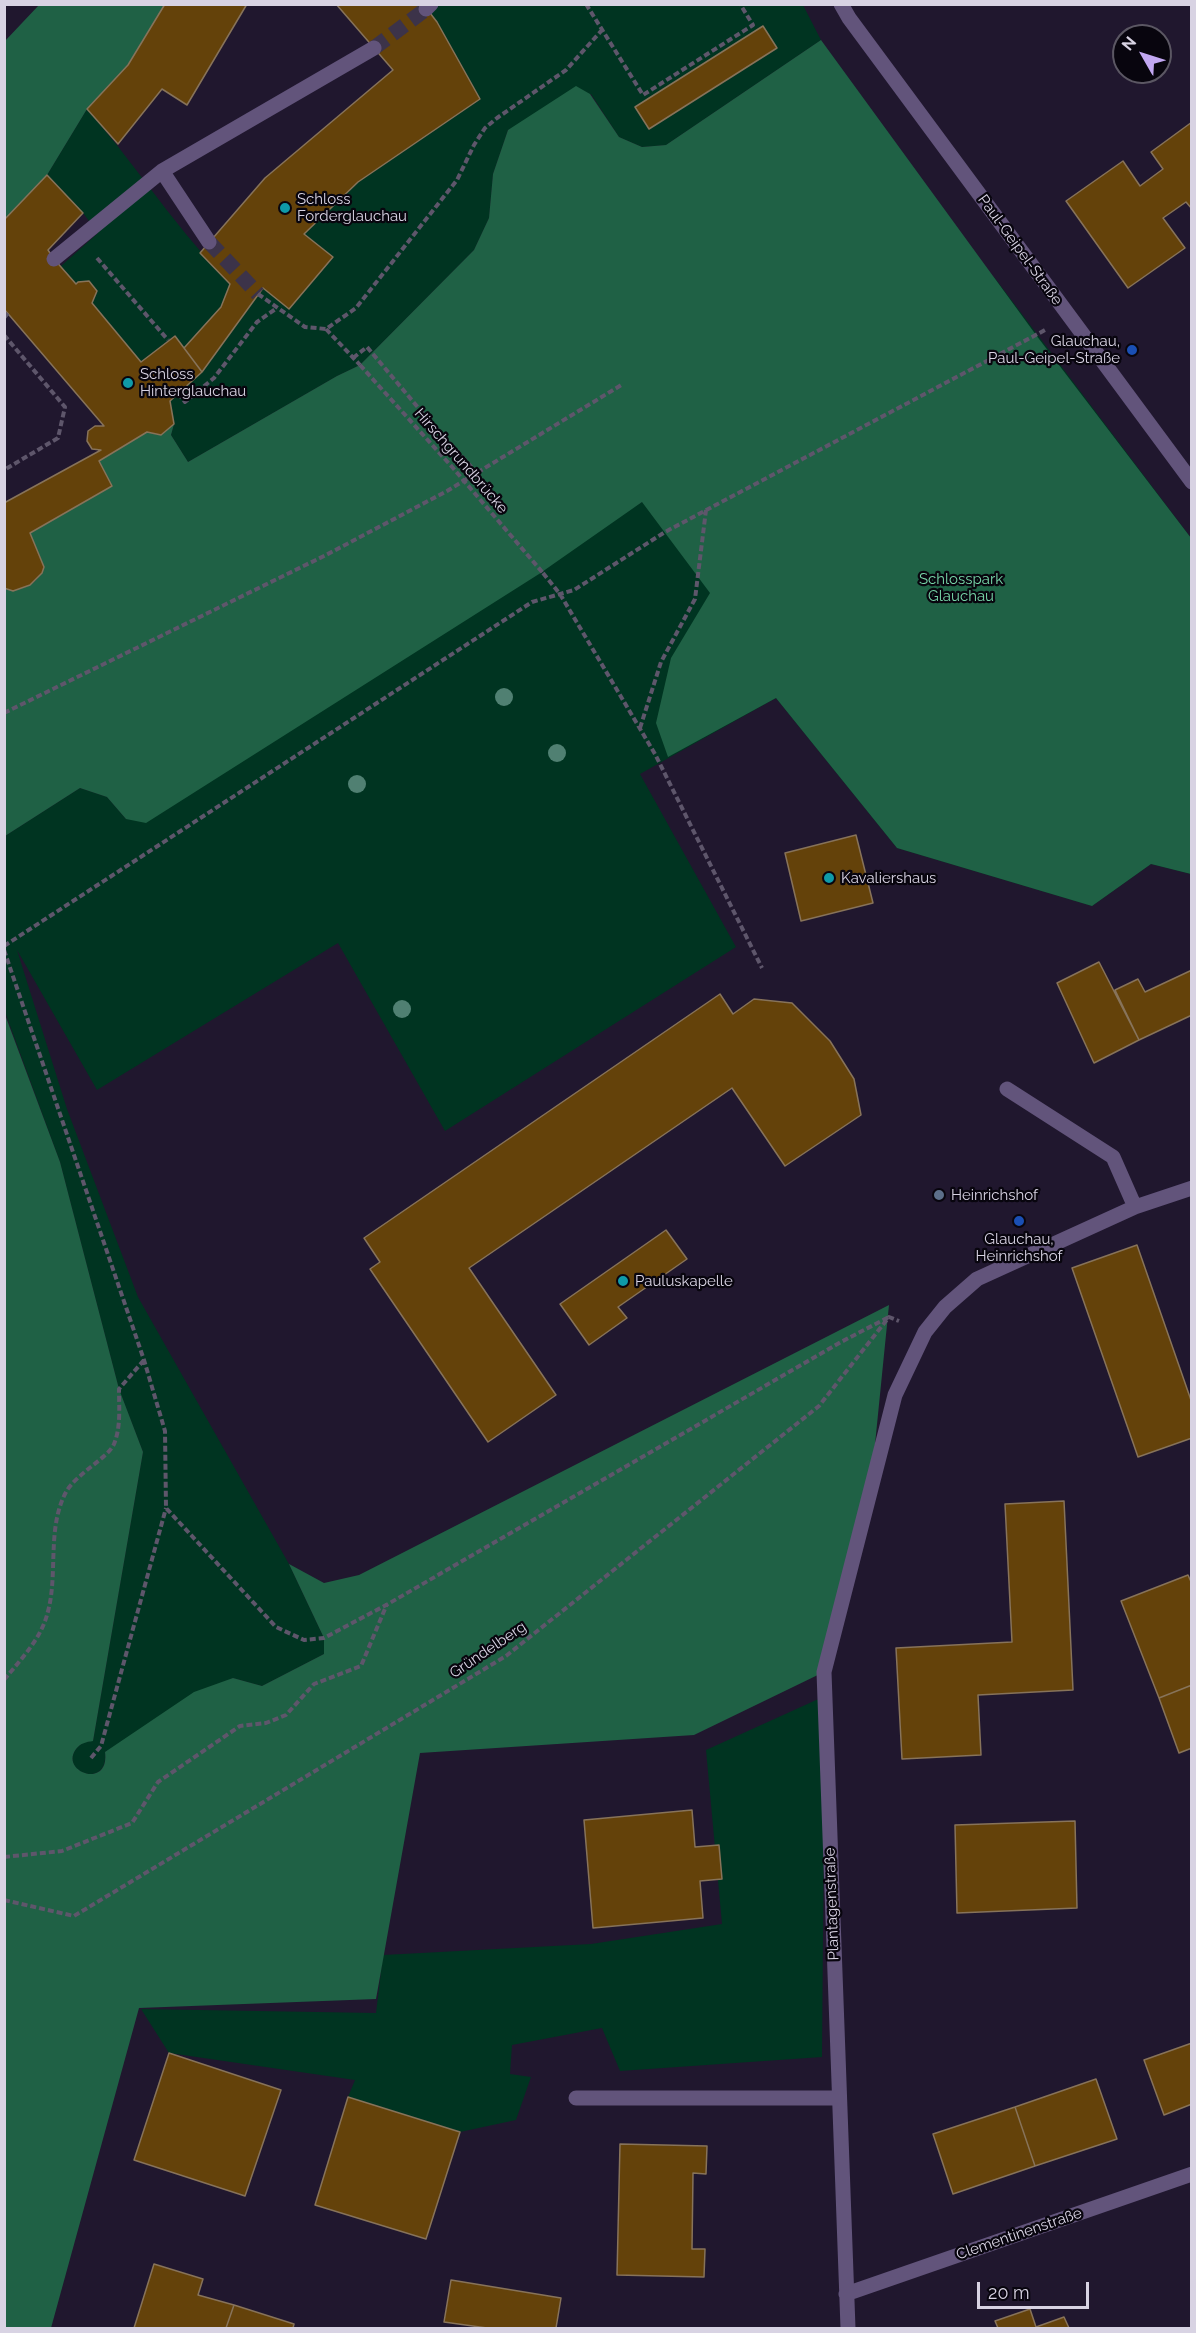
<!DOCTYPE html>
<meta charset="utf-8">
<style>
body{margin:0}
#map{position:relative;width:1196px;height:2333px;overflow:hidden;background:#20172e;font-family:Raleway,sans-serif}
canvas{display:block}
.frame{position:absolute;inset:0;border:6px solid #d8d3e3;pointer-events:none}
.north{position:absolute;left:1112px;top:24px;width:60px;height:60px;box-sizing:border-box;background:#08050e;border:2px solid #5b5763;border-radius:50%;rotate:309deg;font-size:16px;font-weight:700;line-height:24px;text-align:center;color:#d8d3e3}
.north::after{content:'';display:block;margin:auto;width:21px;height:27px;background:#c2a7f2;clip-path:polygon(50% 0,100% 100%,50% 72%,0 100%)}
.scale{position:absolute;left:977px;top:2282px;width:112px;height:27px;box-sizing:border-box;border:3px solid #d8d3e3;border-top:0;padding-left:8px;font-size:18px;line-height:21px;white-space:nowrap;color:#d8d3e3;-webkit-text-stroke:4px #08050e;paint-order:stroke}
</style>
<div id="map">
<canvas width="1196" height="2333"></canvas>
<div class="frame"></div>
<div class="north">N</div>
<div class="scale">20 m</div>
</div>
<script>
const c = document.querySelector('canvas').getContext('2d');
c.lineJoin = 'round';
function fill(path, color) {
  c.fillStyle = color;
  c.fill(path, 'evenodd');
}
function strokePath(path, color, width, dash) {
  c.strokeStyle = color;
  c.lineWidth = width;
  c.lineCap = dash ? 'butt' : 'round';
  c.setLineDash(dash || []);
  c.stroke(path);
}
function write(font, color, halo, rows, align = 'center') {
  c.font = font + ' Raleway,sans-serif';
  c.lineWidth = 4.5;
  c.setLineDash([]);
  c.textBaseline = 'middle';
  c.strokeStyle = halo;
  c.fillStyle = color;
  for (const [text, x, y, turn = 0] of rows) {
    c.save();
    c.translate(x, y);
    c.rotate((+turn || 0) * Math.PI / 180);
    c.textAlign = isNaN(turn) ? turn : align;
    if (halo) c.strokeText(text, 0, 0);
    c.fillText(text, 0, 0);
    c.restore();
  }
}
fill(new Path2D(`
 M 423,5 L 803,5 L 821,40 L 666,145 L 642,147 L 619,137 L 591,94 L 508,130 L 493,174 L 489,218 L 474,250 L 360,365 L 337,376 L 188,462 L 171,435 L 174,424 L 170,401 L 201,372 L 174,336 L 141,362 L 92,303 L 97,291 L 88,281 L 76,284 L 61,266 L 98,233 L 83,213 L 47,175 L 87,109 C 143,173 187,247 251,302 L 263,288 L 289,308 L 333,258 L 304,234 L 358,182 L 480,99 L 437,22 Z
 M 994,277 L 1191,538 L 1191,874 L 1151,864 L 1092,906 L 897,848 L 776,698 L 640,774 L 736,947 L 445,1131 L 338,943 L 97,1090 L 17,950 L 67,1109 L 138,1297 L 289,1564 L 324,1638 L 324,1654 L 262,1686 L 233,1678 L 105,1752 C 109,1790 59,1772 76,1749 C 81,1743 86,1741 93,1741 L 143,1452 L 119,1389 L 60,1162 L 5,1012 L 5,836 L 80,788 L 107,797 L 126,819 L 642,502 Z
 M 825,1696 L 822,2057 L 620,2071 L 602,2028 L 512,2045 L 510,2074 L 531,2077 L 516,2120 L 460,2132 L 348,2097 L 355,2080 L 169,2053 L 141,2009 L 376,2013 L 383,1955 L 591,1944 L 722,1924 L 706,1750 Z`), '#003421');
fill(new Path2D(`
 M 39,5 L 165,5 L 128,65 L 87,109 L 47,175 L 5,220 L 5,41 Z
 M 821,40 L 1036,335 L 1191,538 L 1191,874 L 1151,864 L 1092,906 L 897,848 L 776,698 L 668,757 L 656,723 L 671,658 L 710,593 L 642,502 L 539,574 L 146,823 L 126,819 L 107,797 L 80,788 L 5,836 L 4,588 C 21,593 38,584 44,567 L 30,533 L 111,486 L 99,461 L 147,432 L 161,435 L 174,424 L 171,435 L 188,462 L 337,376 L 360,365 L 474,250 L 489,218 L 493,174 L 508,130 L 576,86 L 590,94 L 619,137 L 642,147 L 666,145 Z
 M 4,1012 L 60,1162 L 119,1389 L 143,1452 L 93,1741 C 86,1742 81,1743 76,1749 C 59,1772 110,1790 105,1752 L 194,1692 L 233,1678 L 262,1686 L 324,1654 L 324,1638 L 289,1564 L 324,1583 L 359,1575 L 889,1305 L 871,1484 L 824,1672 L 694,1735 L 420,1753 L 376,1999 L 139,2008 L 51,2328 L 4,2328 Z`), '#1f6145');
const building = new Path2D(`
 M 165,4 L 247,4 L 187,105 L 162,89 L 118,144 L 87,109 L 128,65 Z
 M 336,4 L 423,4 L 437,22 L 480,99 L 358,182 L 304,234 L 333,257 L 289,309 L 263,288 L 202,372 L 184,348 L 221,307 L 230,284 L 200,253 L 265,178 L 393,70 Z
 M 763,26 L 777,48 L 649,129 L 635,107 Z
 M 1192,122 L 1192,209 L 1186,202 L 1163,218 L 1185,248 L 1128,288 L 1066,201 L 1123,161 L 1140,186 L 1163,169 L 1151,152 Z
 M 47,175 L 83,213 L 48,250 L 54,259 L 76,284 L 78,282 L 89,281 L 97,291 L 92,303 L 141,362 L 175,336 L 202,372 L 170,401 L 174,424 L 161,435 L 147,432 L 99,461 L 112,486 L 30,533 L 44,567 L 42,573 L 30,585 L 13,591 L 4,588 L 4,503 L 101,450 L 92,449 L 87,441 L 88,431 L 95,426 L 104,426 L 4,309 L 4,220 Z
 M 856,835 L 873,903 L 801,921 L 785,853 Z
 M 1099,962 L 1139,1040 L 1094,1063 L 1057,983 Z
 M 1192,970 L 1192,1015 L 1139,1040 L 1115,990 L 1138,979 L 1145,992 Z
 M 720,994 L 733,1014 L 754,999 L 792,1003 L 830,1041 L 854,1079 L 861,1115 L 785,1166 L 732,1088 L 469,1268 L 556,1395 L 488,1442 L 370,1269 L 380,1262 L 364,1238 Z
 M 666,1230 L 687,1259 L 618,1307 L 627,1318 L 589,1345 L 560,1304 Z
 M 1137,1245 L 1192,1403 L 1192,1438 L 1138,1457 L 1072,1268 Z
 M 1064,1501 L 1073,1690 L 978,1695 L 981,1755 L 902,1759 L 896,1648 L 1012,1642 L 1005,1504 Z
 M 1188,1575 L 1192,1584 L 1192,1685 L 1159,1698 L 1121,1601 Z
 M 1192,1685 L 1192,1748 L 1179,1753 L 1159,1698 Z
 M 692,1810 L 695,1847 L 719,1845 L 722,1879 L 700,1881 L 703,1918 L 593,1928 L 584,1820 Z
 M 1075,1821 L 1077,1908 L 957,1913 L 955,1825 Z
 M 1192,2043 L 1192,2104 L 1164,2115 L 1144,2060 Z
 M 169,2053 L 281,2090 L 245,2196 L 134,2160 Z
 M 1096,2079 L 1117,2139 L 1035,2166 L 1015,2107 Z
 M 348,2097 L 460,2132 L 426,2239 L 315,2205 Z
 M 1015,2107 L 1035,2166 L 953,2194 L 933,2134 Z
 M 620,2144 L 707,2146 L 706,2174 L 693,2173 L 692,2249 L 705,2249 L 704,2277 L 617,2275 Z
 M 154,2264 L 203,2279 L 198,2295 L 234,2305 L 226,2328 L 134,2328 Z
 M 451,2280 L 561,2298 L 556,2328 L 487,2328 L 444,2322 Z
 M 234,2305 L 294,2324 L 293,2328 L 226,2328 Z
 M 1030,2309 L 1036,2327 L 1064,2317 L 1069,2328 L 998,2328 L 995,2321 Z`);
fill(building, '#64420a');
strokePath(building, '#87735a', 1.5);
strokePath(new Path2D(`
 M 374,48 L 426,9
 M 209,242 L 258,294`), '#3c3349', 15, [15, 8]);
strokePath(new Path2D(`
 M 586,4 L 643,95 L 753,25 L 740,4
 M 97,258 L 168,340
 M 258,294 L 305,327 L 326,329 L 356,308 L 457,180 L 474,145 L 485,128 L 497,118 L 566,70 L 602,30
 M 4,318 L 8,313
 M 326,329 L 360,365
 M 4,335 L 65,407 L 58,438 L 4,470
 M 353,358 L 367,347 L 432,424 L 476,472
 M 178,393 L 185,402 L 214,378 L 257,322 L 277,308
 M 543,573 L 560,594 L 655,754 L 762,968
 M 4,713 L 326,555 L 447,491 L 623,384
 M 640,728 L 661,662 L 695,599 L 706,510
 M 4,946 L 532,602 L 574,590 L 665,532 L 1047,329
 M 4,950 L 144,1360 L 165,1431 L 166,1508 L 276,1627 L 304,1640 L 324,1638 L 388,1604 L 841,1342 L 889,1317
 M 4,1680 C 21,1659 40,1640 47,1615 C 59,1575 46,1530 66,1492 C 76,1474 109,1457 114,1444 C 121,1427 119,1408 119,1389 L 144,1360
 M 91,1758 L 101,1746 L 166,1508
 M 4,1857 L 62,1851 L 132,1823 L 158,1782 L 240,1726 L 266,1723 L 286,1715 L 314,1684 L 361,1666 L 387,1604
 M 4,1900 L 74,1916 L 506,1656 L 819,1406 L 889,1317 L 899,1321`), '#5e566b', 4, [6, 3]);
strokePath(new Path2D(`
 M 841,4 L 849,18 L 1192,482
 M 426,9 L 431,4
 M 162,171 L 209,242
 M 54,259 L 162,171 L 374,48
 M 1007,1089 L 1113,1157 L 1135,1207
 M 576,2098 L 839,2098
 M 846,2294 L 1192,2174
 M 848,2328 L 824,1672 L 895,1395 L 925,1332 L 945,1307 L 977,1279 L 1135,1207 L 1192,1188`), '#62547b', 15);
strokePath(new Path2D(`
 M 360,365 L 453,468 L 543,573`), '#5e566b', 4, [6, 3]);
c.fillStyle = '#508072';
for (const [x, y] of [
 [504,697],
 [557,753],
 [357,784],
 [402,1009]
]) {
  c.beginPath();
  c.arc(x, y, 9, 0, 2 * Math.PI);
  c.fill();
}
for (const [x, y, r, color] of [
 [285,208,6,"#0f9aa8"],
 [1132,350,6,"#1a4fb4"],
 [128,383,6,"#0f9aa8"],
 [829,878,6,"#0f9aa8"],
 [939,1195,6,"#5c6f8a"],
 [1019,1221,6,"#1a4fb4"],
 [623,1281,6,"#0f9aa8"]
]) {
  const dot = new Path2D();
  dot.arc(x, y, r, 0, 2 * Math.PI);
  c.fillStyle = color;
  c.fill(dot);
  strokePath(dot, '#08050e', 2);
}
write('15px', '#d8d3e3', '#08050e', [
 ["Schloss",297,199],
 ["Forderglauchau",297,216],
 ["Glauchau,",1120,341,"right"],
 ["Paul-Geipel-Straße",1120,358,"right"],
 ["Schloss",140,374],
 ["Hinterglauchau",140,391],
 ["Kavaliershaus",841,878],
 ["Heinrichshof",951,1195],
 ["Glauchau,",1019,1239,"center"],
 ["Heinrichshof",1019,1256,"center"],
 ["Pauluskapelle",635,1281]
], 'left');
write('15px', '#d8d3e3', '#08050e', [
 ["Paul-Geipel-Straße",1020,250,54],
 ["Hirschgrundbrücke",461,461,49],
 ["Gründelberg",488,1650,-34],
 ["Plantagenstraße",832,1904,-92],
 ["Clementinenstraße",1019,2234,-19]
]);
write('15px', '#78d6a9', '#08050e', [
 ["Schlosspark",961,579],
 ["Glauchau",961,596]
]);
</script>
